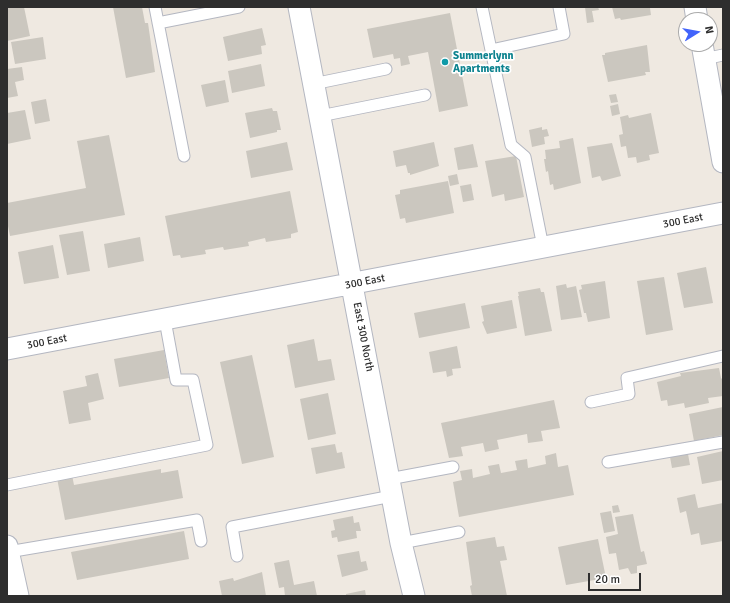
<!DOCTYPE html>
<style>
body{margin:0}
#map{position:relative;width:730px;height:603px;overflow:hidden;background:#efe9e1;font-family:Signika,sans-serif}
canvas{display:block}
.frame{position:absolute;inset:0;border:8px solid #2e2e2e;pointer-events:none}
.north{position:absolute;left:678px;top:12px;width:40px;height:40px;box-sizing:border-box;background:#fff;border:1px solid #ababab;border-radius:50%;rotate:79deg;font-size:11px;font-weight:700;line-height:16px;text-align:center;color:#2e2e2e}
.north::after{content:'';display:block;margin:auto;width:14px;height:18px;background:#4264fb;clip-path:polygon(50% 0,100% 100%,50% 72%,0 100%)}
.scale{position:absolute;left:588px;top:573px;width:53px;height:18px;box-sizing:border-box;border:2px solid #2e2e2e;border-top:0;padding-left:5px;font-size:12px;line-height:14px;white-space:nowrap;color:#2e2e2e;-webkit-text-stroke:3px #fff;paint-order:stroke}
</style>
<div id="map">
<canvas width="730" height="603"></canvas>
<div class="frame"></div>
<div class="north">N</div>
<div class="scale">20 m</div>
</div>
<script>
const c = document.querySelector('canvas').getContext('2d');
c.lineJoin = 'round';
function fill(path, color) {
  c.fillStyle = color;
  c.fill(path, 'evenodd');
}
function strokePath(path, color, width, dash) {
  c.strokeStyle = color;
  c.lineWidth = width;
  c.lineCap = dash ? 'butt' : 'round';
  c.setLineDash(dash || []);
  c.stroke(path);
}
function write(font, color, halo, rows, align = 'center') {
  c.font = font + ' Signika,sans-serif';
  c.lineWidth = 3.5;
  c.setLineDash([]);
  c.textBaseline = 'middle';
  c.strokeStyle = halo;
  c.fillStyle = color;
  for (const [text, x, y, turn = 0] of rows) {
    c.save();
    c.translate(x, y);
    c.rotate((+turn || 0) * Math.PI / 180);
    c.textAlign = isNaN(turn) ? turn : align;
    if (halo) c.strokeText(text, 0, 0);
    c.fillText(text, 0, 0);
    c.restore();
  }
}
fill(new Path2D(`
 M 7,7 L 24,7 L 30,36 L 7,41 Z
 M 113,7 L 142,7 L 145,23 L 148,23 L 155,72 L 126,78 Z
 M 585,7 L 598,7 L 599,10 L 592,11 L 594,22 L 587,23 Z
 M 612,7 L 653,7 L 653,8 L 650,8 L 651,15 L 621,20 L 620,18 L 615,19 Z
 M 450,13 L 468,106 L 439,112 L 428,52 L 408,56 L 410,64 L 401,66 L 400,58 L 394,59 L 393,54 L 373,58 L 367,29 Z
 M 262,28 L 266,45 L 261,46 L 262,54 L 228,61 L 223,37 Z
 M 43,37 L 46,59 L 15,64 L 11,42 Z
 M 647,45 L 650,72 L 645,72 L 646,75 L 608,82 L 602,55 L 605,55 L 605,53 Z
 M 261,64 L 265,86 L 232,93 L 228,71 Z
 M 22,67 L 24,80 L 15,82 L 18,96 L 7,98 L 7,69 Z
 M 225,80 L 229,102 L 206,107 L 201,85 Z
 M 616,94 L 618,102 L 611,103 L 609,95 Z
 M 46,99 L 50,121 L 35,124 L 31,102 Z
 M 618,104 L 620,114 L 612,116 L 610,106 Z
 M 272,108 L 273,111 L 277,111 L 281,130 L 277,130 L 277,132 L 250,138 L 245,113 Z
 M 25,110 L 31,139 L 7,144 L 7,113 Z
 M 651,113 L 659,153 L 649,155 L 650,160 L 637,163 L 636,157 L 628,158 L 626,146 L 621,147 L 619,135 L 623,134 L 620,117 L 628,115 L 629,118 Z
 M 542,127 L 542,130 L 547,129 L 549,136 L 544,137 L 545,144 L 532,147 L 529,130 Z
 M 109,135 L 125,215 L 10,236 L 7,221 L 7,203 L 86,188 L 77,141 Z
 M 573,138 L 581,183 L 554,190 L 553,184 L 550,185 L 548,171 L 546,172 L 544,159 L 546,159 L 545,150 L 560,148 L 559,141 Z
 M 287,142 L 293,170 L 251,178 L 246,151 Z
 M 434,142 L 439,166 L 410,175 L 410,173 L 408,173 L 406,165 L 396,167 L 393,151 Z
 M 612,143 L 621,176 L 602,181 L 600,176 L 592,178 L 587,147 Z
 M 473,144 L 478,167 L 458,170 L 454,148 Z
 M 516,156 L 524,197 L 505,201 L 504,194 L 492,197 L 485,161 Z
 M 457,174 L 459,184 L 450,186 L 448,176 Z
 M 448,181 L 454,213 L 406,223 L 405,218 L 400,219 L 395,195 L 400,194 L 400,190 Z
 M 471,184 L 474,200 L 463,202 L 460,186 Z
 M 290,191 L 298,232 L 291,234 L 291,238 L 266,242 L 265,238 L 248,242 L 249,246 L 224,250 L 223,247 L 205,250 L 206,254 L 181,258 L 180,255 L 173,256 L 165,216 Z
 M 83,231 L 90,271 L 67,275 L 59,235 Z
 M 140,237 L 144,261 L 108,268 L 104,244 Z
 M 53,245 L 59,278 L 24,284 L 18,252 Z
 M 706,267 L 713,303 L 684,308 L 677,273 Z
 M 664,277 L 673,330 L 646,335 L 637,281 Z
 M 605,281 L 610,318 L 588,322 L 586,313 L 584,313 L 579,290 L 582,289 L 581,285 Z
 M 566,284 L 567,288 L 576,286 L 582,317 L 561,320 L 556,286 Z
 M 540,288 L 541,292 L 544,292 L 552,331 L 525,336 L 518,296 L 519,296 L 518,292 Z
 M 512,300 L 517,328 L 487,334 L 482,322 L 484,321 L 481,306 Z
 M 465,303 L 470,328 L 419,338 L 414,313 Z
 M 314,339 L 318,361 L 331,359 L 335,380 L 295,388 L 287,345 Z
 M 457,346 L 461,368 L 452,369 L 453,375 L 447,377 L 446,371 L 433,373 L 429,352 Z
 M 164,350 L 169,378 L 119,387 L 114,359 Z
 M 252,355 L 274,457 L 242,464 L 220,362 Z
 M 719,368 L 721,378 L 723,380 L 723,396 L 708,398 L 709,403 L 685,408 L 684,403 L 668,406 L 667,400 L 661,401 L 657,382 L 681,376 L 680,373 Z
 M 98,373 L 104,399 L 88,403 L 91,420 L 69,424 L 63,391 L 87,386 L 85,376 Z
 M 328,393 L 336,434 L 308,440 L 300,399 Z
 M 554,400 L 560,428 L 541,431 L 543,441 L 528,443 L 527,434 L 497,440 L 499,449 L 485,452 L 483,443 L 461,447 L 463,456 L 449,458 L 441,423 Z
 M 723,407 L 723,435 L 694,441 L 689,414 Z
 M 335,444 L 337,453 L 342,452 L 345,468 L 316,474 L 311,448 Z
 M 723,451 L 723,480 L 702,484 L 697,457 Z
 M 556,453 L 558,467 L 568,465 L 574,495 L 459,517 L 453,482 L 462,480 L 460,471 L 472,469 L 473,478 L 490,474 L 488,466 L 499,464 L 501,473 L 517,470 L 515,461 L 527,459 L 528,468 L 546,464 L 545,456 Z
 M 688,454 L 690,465 L 672,468 L 670,457 Z
 M 161,469 L 161,473 L 178,470 L 183,498 L 65,520 L 57,478 L 72,475 L 74,485 Z
 M 695,494 L 698,508 L 723,503 L 723,541 L 701,545 L 699,533 L 691,535 L 686,511 L 680,513 L 677,498 Z
 M 618,505 L 620,512 L 613,513 L 612,506 Z
 M 611,511 L 615,531 L 604,533 L 600,513 Z
 M 633,514 L 641,552 L 644,551 L 647,564 L 637,566 L 637,573 L 631,574 L 628,568 L 619,570 L 616,553 L 609,554 L 606,537 L 618,534 L 615,517 Z
 M 353,516 L 354,523 L 359,522 L 361,531 L 356,531 L 357,538 L 338,542 L 337,537 L 332,538 L 331,531 L 335,530 L 333,520 Z
 M 184,531 L 189,559 L 77,580 L 71,552 Z
 M 495,537 L 497,547 L 504,546 L 507,560 L 500,561 L 507,596 L 472,596 L 470,586 L 472,585 L 466,542 Z
 M 598,539 L 606,578 L 566,585 L 558,547 Z
 M 359,551 L 361,562 L 366,561 L 368,570 L 342,577 L 337,555 Z
 M 289,560 L 294,585 L 314,581 L 317,596 L 285,596 L 284,587 L 279,588 L 274,563 Z
 M 262,572 L 266,596 L 222,596 L 219,581 L 233,578 L 234,581 Z
 M 365,590 L 366,596 L 346,596 L 346,594 Z`), '#cbc7bf');
const service = new Path2D(`
 M 155,7 L 184,156
 M 482,7 L 511,145 L 525,157 L 543,247
 M 158,23 L 239,7
 M 491,50 L 564,34 L 559,7
 M 704,59 L 723,55
 M 313,84 L 386,69
 M 320,116 L 425,95
 M 591,402 L 629,394 L 627,378 L 723,356
 M 608,462 L 723,442
 M 389,479 L 453,467
 M 7,485 L 207,445 L 193,380 L 176,380 L 165,320
 M 401,543 L 459,532
 M 8,552 L 197,520 L 201,541
 M 237,556 L 232,527 L 392,496`);
const minor = new Path2D(`
 M 299,7 L 401,543 L 414,596
 M 695,7 L 697,20
 M 702,44 L 723,162
 M 7,349 L 723,213
 M 7,546 L 18,596`);
strokePath(service, '#b4b7c1', 13);
strokePath(minor, '#b4b7c1', 23);
strokePath(service, '#fff', 11);
strokePath(minor, '#fff', 21);
for (const [x, y, r, color] of [
 [445,62,4,"#0f9aa8"]
]) {
  const dot = new Path2D();
  dot.arc(x, y, r, 0, 2 * Math.PI);
  c.fillStyle = color;
  c.fill(dot);
  strokePath(dot, '#fff', 1.5);
}
write('bold 11px', '#0d838f', '#fff', [
 ["Summerlynn",453,56],
 ["Apartments",453,69]
], 'left');
write('11px', '#2e2e2e', '#fff', [
 ["300 East",683,221,-11],
 ["300 East",365,282,-11],
 ["East 300 North",363,337,79],
 ["300 East",47,342,-11]
]);
</script>
